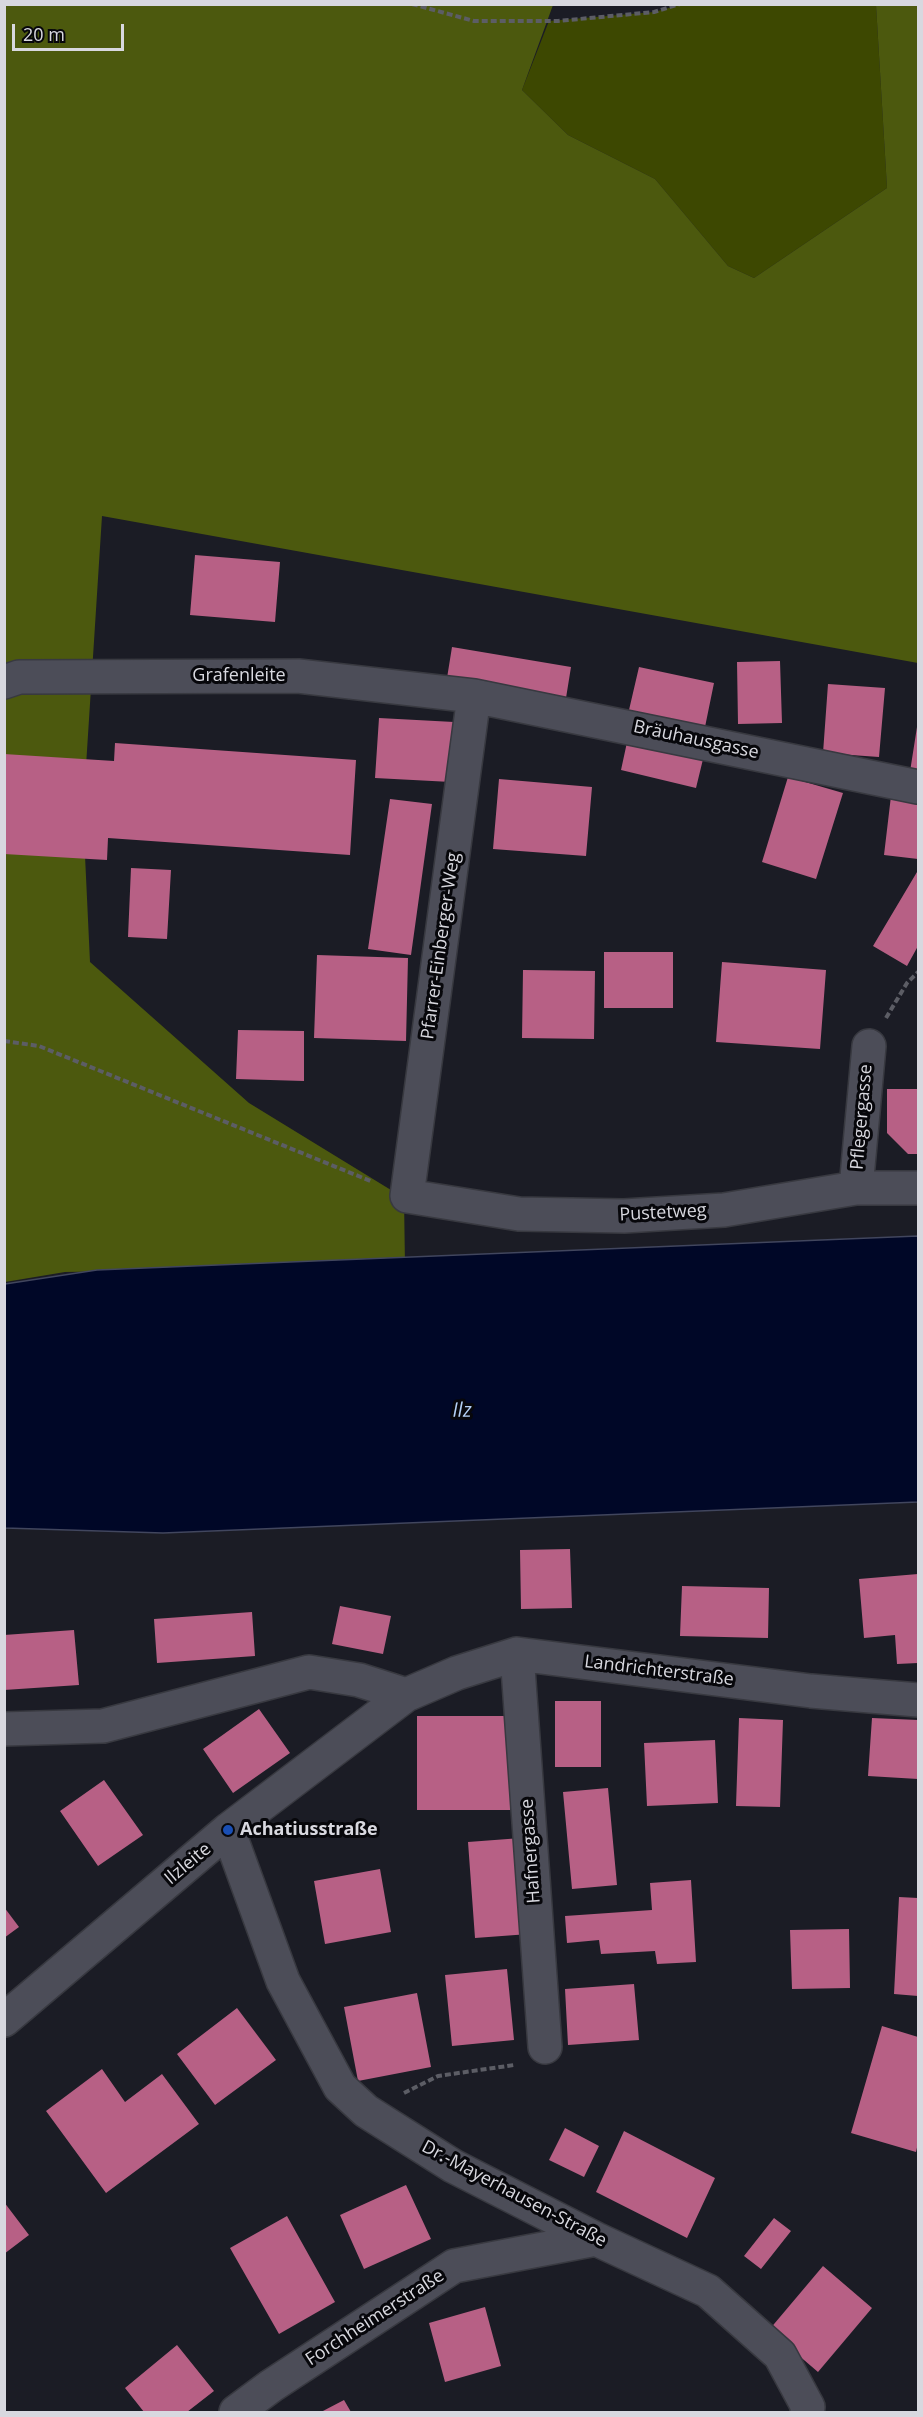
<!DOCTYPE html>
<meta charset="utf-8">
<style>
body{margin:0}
#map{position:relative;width:923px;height:2417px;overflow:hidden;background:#1b1c25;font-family:"Open Sans",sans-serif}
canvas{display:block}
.frame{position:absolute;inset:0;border:6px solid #d8d8df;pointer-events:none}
.scale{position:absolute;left:12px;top:24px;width:112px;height:27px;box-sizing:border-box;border:3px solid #d8d8df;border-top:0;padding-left:8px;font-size:18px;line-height:21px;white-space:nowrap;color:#d8d8df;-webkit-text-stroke:4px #07070b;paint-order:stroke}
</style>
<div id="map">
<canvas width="923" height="2417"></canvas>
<div class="frame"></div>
<div class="scale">20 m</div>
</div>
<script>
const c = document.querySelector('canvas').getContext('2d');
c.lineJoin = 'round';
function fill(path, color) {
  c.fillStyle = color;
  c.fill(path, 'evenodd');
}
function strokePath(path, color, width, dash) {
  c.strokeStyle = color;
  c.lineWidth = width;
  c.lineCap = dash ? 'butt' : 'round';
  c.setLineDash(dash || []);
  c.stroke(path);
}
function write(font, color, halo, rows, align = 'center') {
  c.font = font + ' "Open Sans",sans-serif';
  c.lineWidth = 6;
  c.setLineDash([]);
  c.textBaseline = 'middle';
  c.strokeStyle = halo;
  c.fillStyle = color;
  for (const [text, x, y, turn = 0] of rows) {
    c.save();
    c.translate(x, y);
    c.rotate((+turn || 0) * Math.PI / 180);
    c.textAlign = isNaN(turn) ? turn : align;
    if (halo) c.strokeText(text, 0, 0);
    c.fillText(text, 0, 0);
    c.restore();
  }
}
fill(new Path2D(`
 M 680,5 L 876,5 L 887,188 L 754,278 L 728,266 L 655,179 L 568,135 L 522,90 L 549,21 L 654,12 Z`), '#3d4801');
fill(new Path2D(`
 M 5,5 L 553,5 L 522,90 L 568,135 L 655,179 L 728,266 L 754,278 L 887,188 L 876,5 L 918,5 L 918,663 L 102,516 L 83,813 L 90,962 L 249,1103 L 404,1198 L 405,1266 L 65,1272 L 5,1282 Z`), '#4c590e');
const water = new Path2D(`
 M 918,1236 L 918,1502 L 163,1533 L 5,1528 L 5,1284 L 97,1270 Z`);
fill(water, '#000727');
strokePath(water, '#41465e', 1.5);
fill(new Path2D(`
 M 195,555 L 280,562 L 275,622 L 190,615 Z
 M 452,647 L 571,667 L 566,698 L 447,678 Z
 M 780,661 L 782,723 L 738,724 L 737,662 Z
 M 639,667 L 714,683 L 705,727 L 629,710 Z
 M 828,684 L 885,688 L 879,757 L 823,753 Z
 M 379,718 L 454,722 L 451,782 L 375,778 Z
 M 917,727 L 918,727 L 918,780 L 909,778 Z
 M 629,733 L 705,751 L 696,788 L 621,770 Z
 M 115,743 L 356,760 L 350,855 L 108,838 L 107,860 L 4,854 L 4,754 L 114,761 Z
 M 788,777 L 843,793 L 816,879 L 762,862 Z
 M 499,779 L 592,787 L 586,856 L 493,849 Z
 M 891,796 L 918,799 L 918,859 L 884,855 Z
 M 390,799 L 432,804 L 411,955 L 368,949 Z
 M 131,868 L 171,870 L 167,939 L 128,937 Z
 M 917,872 L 918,946 L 907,966 L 873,946 Z
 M 604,952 L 673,952 L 673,1008 L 604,1008 Z
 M 317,955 L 408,958 L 406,1041 L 314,1038 Z
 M 722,962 L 826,970 L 820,1049 L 716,1042 Z
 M 523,970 L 595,971 L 594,1039 L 522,1038 Z
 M 238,1030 L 304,1031 L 304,1081 L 236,1079 Z
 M 887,1089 L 918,1089 L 918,1154 L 908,1154 L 887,1133 Z
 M 570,1549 L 572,1608 L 521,1609 L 520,1550 Z
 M 918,1574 L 918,1663 L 897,1664 L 895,1635 L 864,1638 L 859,1579 Z
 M 682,1586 L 769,1588 L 768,1638 L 680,1636 Z
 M 340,1606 L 391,1616 L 383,1654 L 332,1644 Z
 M 252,1612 L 255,1656 L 157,1663 L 154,1619 Z
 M 74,1630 L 79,1685 L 4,1690 L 4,1635 Z
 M 555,1701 L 601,1701 L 601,1767 L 555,1767 Z
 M 259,1709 L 290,1753 L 233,1793 L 203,1749 Z
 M 417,1716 L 510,1716 L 510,1810 L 417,1810 Z
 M 739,1718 L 783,1720 L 780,1807 L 736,1806 Z
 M 872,1718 L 918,1720 L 918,1779 L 868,1776 Z
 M 715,1740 L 718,1803 L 647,1806 L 644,1743 Z
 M 104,1780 L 143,1835 L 98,1866 L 60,1811 Z
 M 608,1788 L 617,1885 L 572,1889 L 563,1792 Z
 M 521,1838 L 529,1934 L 475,1938 L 468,1842 Z
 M 380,1869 L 391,1932 L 325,1944 L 314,1881 Z
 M 691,1880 L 696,1962 L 657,1964 L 655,1951 L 601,1954 L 599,1940 L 567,1943 L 565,1916 L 652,1910 L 650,1883 Z
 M 899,1897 L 918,1898 L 918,1996 L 894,1994 Z
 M 4,1907 L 19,1927 L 4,1938 Z
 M 849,1929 L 850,1988 L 792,1989 L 790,1930 Z
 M 507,1969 L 514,2040 L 452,2046 L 445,1975 Z
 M 634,1984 L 639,2040 L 568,2045 L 565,1989 Z
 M 417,1993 L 431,2067 L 358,2081 L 344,2007 Z
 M 237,2008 L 276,2060 L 215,2105 L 177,2054 Z
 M 882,2026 L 918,2037 L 918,2143 L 916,2152 L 851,2133 Z
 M 102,2069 L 125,2102 L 162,2074 L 199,2124 L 106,2193 L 46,2111 Z
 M 565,2128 L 599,2146 L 584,2177 L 549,2160 Z
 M 624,2131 L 715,2178 L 687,2238 L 596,2192 Z
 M 406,2185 L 431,2239 L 364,2269 L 340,2215 Z
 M 4,2202 L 29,2235 L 4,2254 Z
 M 287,2216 L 335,2302 L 279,2334 L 230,2248 Z
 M 774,2218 L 791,2231 L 761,2269 L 744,2256 Z
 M 823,2266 L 872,2308 L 818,2372 L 769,2330 Z
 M 485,2307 L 501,2366 L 445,2382 L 429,2323 Z
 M 177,2345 L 214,2391 L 187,2412 L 144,2412 L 125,2388 Z
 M 344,2400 L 351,2412 L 321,2412 Z`), '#b76085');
const minor = new Path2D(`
 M 4,682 L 19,677 L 298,676 L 474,696 L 918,787
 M 474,696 L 407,1196 L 519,1214 L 624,1216 L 724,1210 L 856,1188 L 918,1188
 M 856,1188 L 869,1046
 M 517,1654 L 545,2047
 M 4,1729 L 103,1726 L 309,1672 L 359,1680 L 406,1695
 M 228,1830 L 283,1981 L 340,2087 L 366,2111 L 453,2166 L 596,2239 L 708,2291 L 780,2355 L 808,2407 L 807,2412
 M 4,2020 L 228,1830 L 406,1695 L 457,1673 L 517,1654 L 811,1691 L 918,1700
 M 236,2412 L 271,2386 L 454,2266 L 596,2239`);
strokePath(minor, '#383940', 36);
strokePath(new Path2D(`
 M 412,4 L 474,21 L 558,21 L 654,12 L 680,4
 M 886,1018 L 907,983 L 918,972
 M 4,1041 L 39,1046 L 373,1182
 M 404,2093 L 438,2076 L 514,2065`), '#5c5d65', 4, [6, 3]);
strokePath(minor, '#4c4d58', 33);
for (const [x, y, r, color] of [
 [228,1830,6,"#1a4fb4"]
]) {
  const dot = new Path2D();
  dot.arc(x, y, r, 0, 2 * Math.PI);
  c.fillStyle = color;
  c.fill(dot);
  strokePath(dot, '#07070b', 2);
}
write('18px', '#d8d8df', '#07070b', [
 ["Grafenleite",239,676],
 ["Bräuhausgasse",696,740,12],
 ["Pfarrer-Einberger-Weg",441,946,-82],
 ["Pflegergasse",862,1117,-85],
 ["Pustetweg",663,1213,-3],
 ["Landrichterstraße",659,1671,7],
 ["Hafnergasse",531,1851,-94],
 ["Ilzleite",188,1864,-40],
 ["Dr.-Mayerhausen-Straße",514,2194,28],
 ["Forchheimerstraße",375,2318,-33]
]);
write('bold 18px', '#d8d8df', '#07070b', [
 ["Achatiusstraße",240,1830]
], 'left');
write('italic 20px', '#b4d0f5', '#07070b', [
 ["Ilz",462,1411,-1]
]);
</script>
